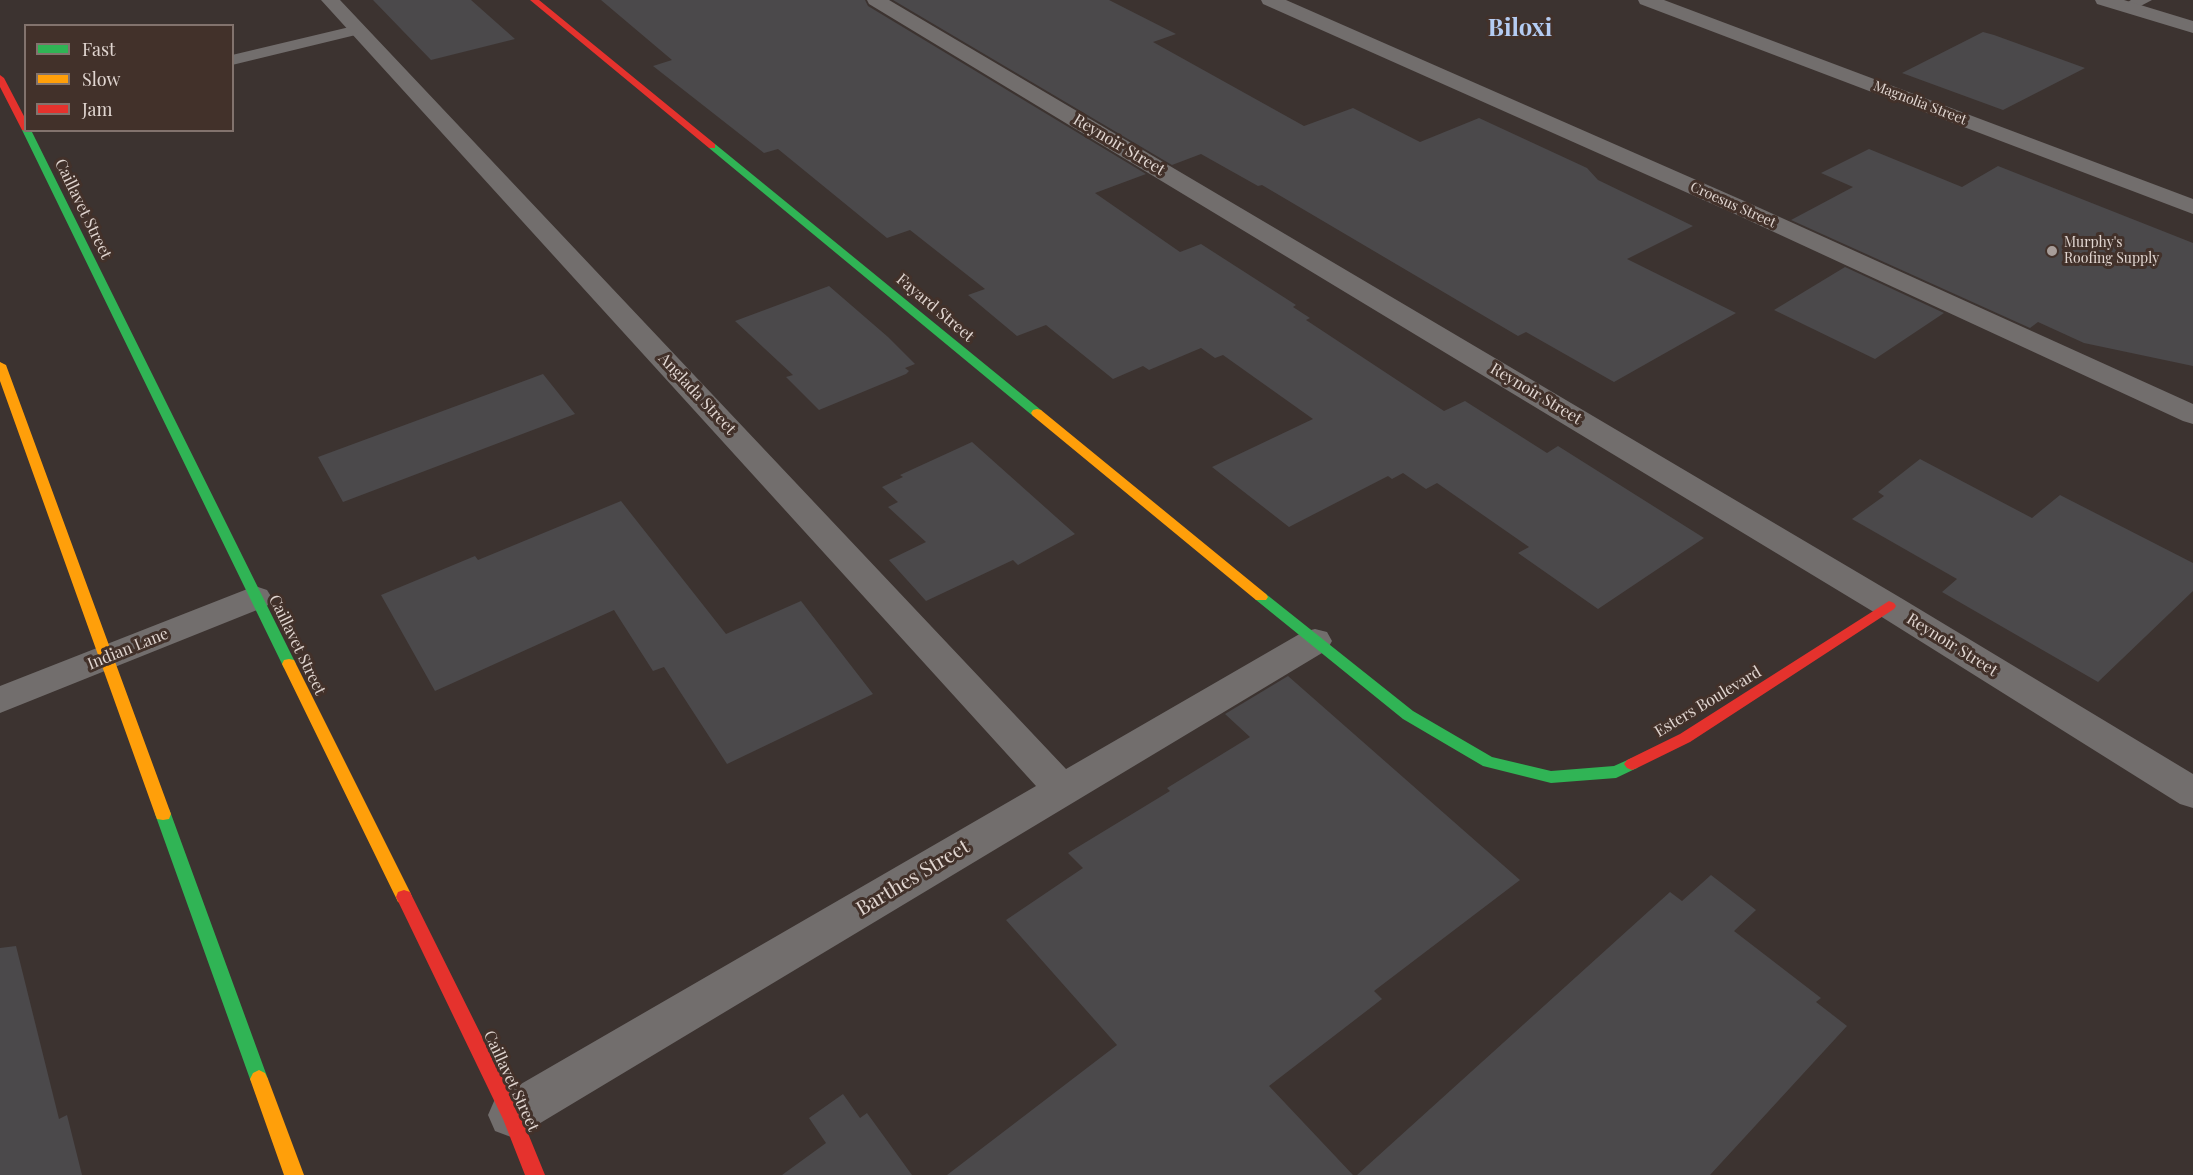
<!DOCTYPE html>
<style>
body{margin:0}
#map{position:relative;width:2193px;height:1175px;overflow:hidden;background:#3c3330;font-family:"Playfair Display",serif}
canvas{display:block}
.legend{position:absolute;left:24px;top:24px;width:210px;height:108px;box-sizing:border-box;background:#42312a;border:2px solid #82736d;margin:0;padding:8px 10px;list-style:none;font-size:18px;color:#e1d6d1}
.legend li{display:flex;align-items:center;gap:12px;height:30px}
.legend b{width:30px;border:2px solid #82736d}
</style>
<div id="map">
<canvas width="2193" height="1175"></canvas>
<ul class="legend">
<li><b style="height:8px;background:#30b455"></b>Fast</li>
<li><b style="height:8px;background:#ff9f0a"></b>Slow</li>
<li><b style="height:8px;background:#e5322d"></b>Jam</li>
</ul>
</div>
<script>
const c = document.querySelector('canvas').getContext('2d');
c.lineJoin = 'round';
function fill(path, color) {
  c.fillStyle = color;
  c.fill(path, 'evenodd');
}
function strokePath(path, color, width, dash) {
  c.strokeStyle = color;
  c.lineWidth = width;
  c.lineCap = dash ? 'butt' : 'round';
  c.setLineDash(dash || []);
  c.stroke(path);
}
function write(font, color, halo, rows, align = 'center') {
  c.font = font + ' "Playfair Display",serif';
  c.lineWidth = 6;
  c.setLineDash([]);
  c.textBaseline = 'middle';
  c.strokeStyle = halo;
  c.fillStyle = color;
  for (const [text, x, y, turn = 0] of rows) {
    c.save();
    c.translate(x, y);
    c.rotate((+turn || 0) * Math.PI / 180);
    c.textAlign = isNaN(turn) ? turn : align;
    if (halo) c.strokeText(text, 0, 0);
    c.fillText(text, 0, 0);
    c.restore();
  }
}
fill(new Path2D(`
 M 373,0 L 471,0 L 515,39 L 431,60 Z
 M 601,0 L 865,0 L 868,6 L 1146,174 L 1095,193 L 1180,252 L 1201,244 L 1296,305 L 1293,307 L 1310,318 L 1306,320 L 1444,411 L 1465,401 L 1547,453 L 1558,446 L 1704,538 L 1598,609 L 1518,553 L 1529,547 L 1437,483 L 1426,489 L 1403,473 L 1392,479 L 1388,476 L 1289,527 L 1212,467 L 1313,419 L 1223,355 L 1215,358 L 1201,348 L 1149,370 L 1143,366 L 1113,379 L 1046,325 L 1017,336 L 968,295 L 985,289 L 910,230 L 887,238 L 778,149 L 764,153 L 653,66 L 672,60 Z
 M 893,0 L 1109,0 L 1176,34 L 1153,42 L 1304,126 L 1353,108 L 1420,142 L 1479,118 L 1587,168 L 1598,180 L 1693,226 L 1627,259 L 1736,313 L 1614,382 L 1526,332 L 1518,336 L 1262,185 L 1258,186 L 1201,154 L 1172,165 Z
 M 1983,32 L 1994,35 L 2085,68 L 2003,110 L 1902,73 Z
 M 1869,149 L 1962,187 L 1998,166 L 2193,243 L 2193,366 L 2084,343 L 2038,322 L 2030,328 L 1791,220 L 1853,187 L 1821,173 Z
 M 1845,267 L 1944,313 L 1875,359 L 1774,310 Z
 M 829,286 L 888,337 L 915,364 L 905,368 L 909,371 L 906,374 L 819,410 L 786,377 L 793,375 L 735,321 Z
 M 543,374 L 575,414 L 343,502 L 318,457 Z
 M 972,442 L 1075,534 L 1018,565 L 1013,560 L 926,601 L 889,560 L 926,542 L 888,507 L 898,502 L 882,487 L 903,477 L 900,475 Z
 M 1920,459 L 2032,518 L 2060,495 L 2193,563 L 2193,591 L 2098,682 L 1942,592 L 1957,579 L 1852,519 L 1884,496 L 1878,492 Z
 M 621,501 L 726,634 L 801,601 L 873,694 L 727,764 L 664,667 L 653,671 L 614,610 L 435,691 L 381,595 L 475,556 L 478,560 Z
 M 1288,676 L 1520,880 L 1374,991 L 1382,999 L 1269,1086 L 1353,1175 L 947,1175 L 1117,1045 L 1006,920 L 1083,868 L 1068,853 L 1170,791 L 1167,788 L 1250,737 L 1225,714 Z
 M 1711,875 L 1756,910 L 1734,931 L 1821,998 L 1816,1002 L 1847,1026 L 1710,1175 L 1357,1175 L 1670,892 L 1682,901 Z
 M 16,946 L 59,1119 L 67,1115 L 82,1175 L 0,1175 L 0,948 Z
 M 843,1094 L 860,1118 L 867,1113 L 912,1175 L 782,1175 L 826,1143 L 809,1118 Z`), '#4b494b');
fill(new Path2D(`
 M 2131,0 L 2152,0 L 2133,10 L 2123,10 L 2120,7 Z
 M 358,25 L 364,27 L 366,30 L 364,33 L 232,65 L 232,55 Z`), '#726e6d');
fill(new Path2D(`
 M 321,0 L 340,0 L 1066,769 L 1303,632 L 1315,629 L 1327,632 L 1332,641 L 1327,650 L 527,1131 L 511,1137 L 495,1131 L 488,1115 L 495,1099 L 1036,786 Z
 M 867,0 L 889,0 L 1901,598 L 2193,774 L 2193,808 L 2180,804 L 1877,614 L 869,4 Z
 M 1261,0 L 1286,0 L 1751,204 L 2193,404 L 2193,424 L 2183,421 L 1735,214 L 1263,4 Z
 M 1638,0 L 1664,0 L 2193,199 L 2193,214 L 1640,4 Z
 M 2095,0 L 2124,0 L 2193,21 L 2193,33 L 2097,4 Z
 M 255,586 L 267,590 L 272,598 L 267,606 L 0,713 L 0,686 Z`), '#726e6d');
fill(new Path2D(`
 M 26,127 L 26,130 L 31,130 L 296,664 L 294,668 L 284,668 L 282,664 L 22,130 Z
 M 709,144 L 715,144 L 1041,410 L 1043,413 L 1041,416 L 1033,416 L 709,148 Z
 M 1261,592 L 1266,594 L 1413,711 L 1492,757 L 1551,771 L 1614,766 L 1632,758 L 1637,760 L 1640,764 L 1637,768 L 1616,778 L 1551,783 L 1483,766 L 1403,719 L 1256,600 L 1254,597 Z
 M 163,808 L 169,809 L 171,814 L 268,1079 L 265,1085 L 259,1088 L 253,1085 L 250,1079 L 155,814 L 157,809 Z`), '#30b455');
fill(new Path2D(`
 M 0,362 L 6,365 L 171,814 L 169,819 L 163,820 L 157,819 L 155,814 L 0,381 Z
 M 1037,409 L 1041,410 L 1266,594 L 1268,597 L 1266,600 L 1256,600 L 1033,416 L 1031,413 L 1033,410 Z
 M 289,659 L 294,660 L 410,892 L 412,897 L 410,902 L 404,904 L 398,902 L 282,664 L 284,660 Z
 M 259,1070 L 265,1073 L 268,1079 L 304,1175 L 284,1175 L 250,1079 L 253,1073 Z`), '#ff9f0a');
fill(new Path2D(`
 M 530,0 L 539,0 L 715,144 L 715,148 L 709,148 Z
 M 0,75 L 4,78 L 26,120 L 26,130 L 30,130 L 29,132 L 22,130 L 0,87 Z
 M 1889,601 L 1894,603 L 1896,606 L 1894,609 L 1690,742 L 1637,768 L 1632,770 L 1627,768 L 1624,764 L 1627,760 L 1680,734 Z
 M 404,890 L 410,892 L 518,1109 L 545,1175 L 525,1175 L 503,1119 L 396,897 L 398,892 Z`), '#e5322d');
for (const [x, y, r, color] of [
 [2052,251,6,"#a79d99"]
]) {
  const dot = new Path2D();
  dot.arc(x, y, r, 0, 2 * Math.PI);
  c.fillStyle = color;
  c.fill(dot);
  strokePath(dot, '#42312a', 2);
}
write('14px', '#e1d6d1', '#42312a', [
 ["Magnolia Street",1920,103,21],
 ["Croesus Street",1733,205,24]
]);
write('14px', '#e1d6d1', '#42312a', [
 ["Murphy's",2064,243],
 ["Roofing Supply",2064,259]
], 'left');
write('16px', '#e1d6d1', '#42312a', [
 ["Reynoir Street",1119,145,31],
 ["Caillavet Street",83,209,64],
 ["Fayard Street",935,308,40],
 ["Anglada Street",697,394,47],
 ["Reynoir Street",1536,394,31],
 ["Caillavet Street",297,645,64],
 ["Reynoir Street",1952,645,32],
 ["Indian Lane",128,649,-22],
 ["Esters Boulevard",1708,702,-31],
 ["Caillavet Street",511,1081,65]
]);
write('20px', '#e1d6d1', '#42312a', [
 ["Barthes Street",913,878,-31]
]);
write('bold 24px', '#b5ccf2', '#42312a', [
 ["Biloxi",1520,29]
]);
</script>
